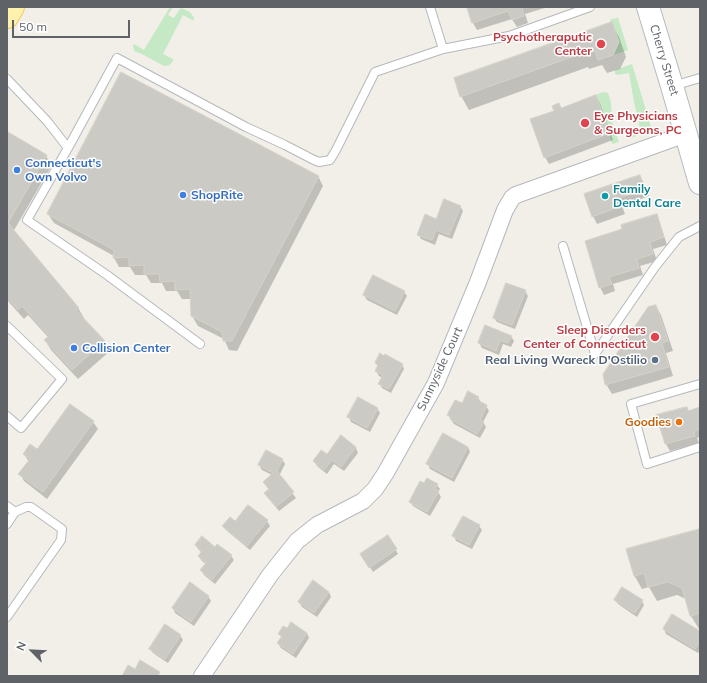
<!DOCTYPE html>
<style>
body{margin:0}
#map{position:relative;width:707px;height:683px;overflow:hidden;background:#f1efe8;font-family:Mulish,sans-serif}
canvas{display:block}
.frame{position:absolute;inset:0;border:8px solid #5f6368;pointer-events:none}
.north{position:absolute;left:12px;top:631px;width:40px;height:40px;-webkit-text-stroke:3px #fff;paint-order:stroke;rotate:294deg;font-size:11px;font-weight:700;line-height:16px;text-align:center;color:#5f6368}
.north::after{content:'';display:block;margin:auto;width:14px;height:18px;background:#5f6368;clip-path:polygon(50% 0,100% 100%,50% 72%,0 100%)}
.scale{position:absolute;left:12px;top:20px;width:118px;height:18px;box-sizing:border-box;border:2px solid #5f6368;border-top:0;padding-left:5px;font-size:12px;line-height:14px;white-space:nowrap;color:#5f6368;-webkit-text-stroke:3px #fff;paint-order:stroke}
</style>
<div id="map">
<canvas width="707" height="683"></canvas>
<div class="frame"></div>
<div class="north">N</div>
<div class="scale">50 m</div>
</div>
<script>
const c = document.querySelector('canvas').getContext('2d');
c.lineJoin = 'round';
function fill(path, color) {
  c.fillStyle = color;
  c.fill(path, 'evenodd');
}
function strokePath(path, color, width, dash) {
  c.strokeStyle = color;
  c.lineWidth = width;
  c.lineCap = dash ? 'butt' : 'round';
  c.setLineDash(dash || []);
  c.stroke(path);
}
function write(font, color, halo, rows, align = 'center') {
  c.font = font + ' Mulish,sans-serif';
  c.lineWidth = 3;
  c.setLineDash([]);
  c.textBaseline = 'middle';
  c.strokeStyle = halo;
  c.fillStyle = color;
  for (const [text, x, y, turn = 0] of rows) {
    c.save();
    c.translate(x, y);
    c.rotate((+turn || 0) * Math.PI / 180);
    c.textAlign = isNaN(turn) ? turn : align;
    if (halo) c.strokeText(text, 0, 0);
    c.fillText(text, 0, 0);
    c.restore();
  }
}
fill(new Path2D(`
 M 170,7 L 173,7 L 168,15 L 174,18 L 180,9 L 182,8 L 191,13 L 194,18 L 194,20 L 192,20 L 183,15 L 163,54 L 173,59 L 173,61 C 170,65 169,66 164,66 L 142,54 L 134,51 L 133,45 L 134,44 L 144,50 Z
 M 618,18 L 628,50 L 613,55 L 619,42 L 610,23 L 611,19 Z
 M 632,64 L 652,130 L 631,138 L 630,136 L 633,132 L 640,128 L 634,102 L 629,73 L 618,75 L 615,74 L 615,70 Z
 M 603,92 L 608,93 L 611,103 L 612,122 L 619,142 L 612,144 L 596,95 Z`), '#c5e8c5');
fill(new Path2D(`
 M 468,7 L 548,7 L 525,14 L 528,23 L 517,27 L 512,19 L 477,30 L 473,23 Z
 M 611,24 L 619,37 L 626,57 L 620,69 L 607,73 L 602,65 L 589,69 L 588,67 L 469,110 L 461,96 Z
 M 595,96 L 600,103 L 613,140 L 549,164 L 545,157 Z
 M 7,136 L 46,156 L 52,165 L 13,232 L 78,308 L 84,318 L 83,319 L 104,342 L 110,351 L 78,379 L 51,350 L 45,340 L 48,337 L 28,315 L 24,319 L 7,300 Z
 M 318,176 L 323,186 L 237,351 L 229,350 L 224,339 L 198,326 L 192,316 L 192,299 L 182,299 L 177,291 L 166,291 L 162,283 L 151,283 L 146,275 L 135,275 L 130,267 L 119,267 L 114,258 L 114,256 L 54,223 L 48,214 Z
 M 640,176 L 644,183 L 649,196 L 622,206 L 625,214 L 597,224 L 593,216 Z
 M 460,206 L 463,211 L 452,239 L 439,234 L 435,245 L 421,239 L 418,234 L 437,220 Z
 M 656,216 L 660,223 L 667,245 L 653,249 L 657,261 L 640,266 L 643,275 L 613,284 L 615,291 L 604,295 L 600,287 L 623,230 Z
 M 525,291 L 528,296 L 515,329 L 497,322 L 494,318 Z
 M 404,292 L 407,296 L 397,315 L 367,300 L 364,295 Z
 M 656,306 L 661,315 L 673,351 L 666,353 L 673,376 L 612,394 L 606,384 Z
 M 511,336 L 514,341 L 511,347 L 503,344 L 499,355 L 482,348 L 479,343 Z
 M 376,363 L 402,364 L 404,369 L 391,393 L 382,388 L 380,384 L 383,378 L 379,376 L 376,371 L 378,367 Z
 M 478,398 L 481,402 L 486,406 L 489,411 L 483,422 L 486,427 L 480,438 L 454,424 L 448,415 L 462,405 Z
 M 377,408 L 380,413 L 370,432 L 351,422 L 349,417 Z
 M 687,408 L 689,411 L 700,408 L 700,437 L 697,438 L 699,443 L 670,451 L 666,444 Z
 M 93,422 L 98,429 L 47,499 L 24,481 L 20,474 L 29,462 L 24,454 L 38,450 Z
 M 341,437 L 356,448 L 358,453 L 344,471 L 334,464 L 327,474 L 317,466 L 314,461 L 327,456 Z
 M 468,447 L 470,452 L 454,482 L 430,469 L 428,464 Z
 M 282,459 L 285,464 L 279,476 L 296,498 L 279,511 L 268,497 L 269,490 L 264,482 L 272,475 L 262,470 L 259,465 Z
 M 424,484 L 437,485 L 440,489 L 438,492 L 441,497 L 430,516 L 413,506 L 410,502 Z
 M 267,521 L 270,526 L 250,550 L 226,530 L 223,526 L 235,522 Z
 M 479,526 L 482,530 L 472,549 L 456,541 L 454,536 Z
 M 700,530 L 700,629 L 699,629 L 691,616 L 686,599 L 677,595 L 657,601 L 649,587 L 642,589 L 634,575 Z
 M 388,536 L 398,554 L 373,572 L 362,554 Z
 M 196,546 L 215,548 L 231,556 L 234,560 L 215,584 L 204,575 L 201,570 L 206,564 L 202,561 L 199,557 L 202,553 L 199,550 Z
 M 329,592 L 331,597 L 317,617 L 302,607 L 299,602 Z
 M 208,596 L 211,601 L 194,626 L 175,613 L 173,608 Z
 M 615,600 L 642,601 L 644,605 L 637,617 L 618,604 Z
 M 664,629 L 700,632 L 700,650 L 698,653 L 666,634 Z
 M 307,633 L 309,638 L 296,658 L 281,648 L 278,643 L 282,638 L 279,634 Z
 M 180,635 L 183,640 L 168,663 L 153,653 L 150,649 Z`), '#0003');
const building = new Path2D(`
 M 467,7 L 522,7 L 524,16 L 512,20 L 508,11 L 472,23 Z
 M 612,22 L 619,42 L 613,55 L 598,60 L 595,51 L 580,56 L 580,54 L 460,97 L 454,78 Z
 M 121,72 L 319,176 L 232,341 L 223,341 L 222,332 L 191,316 L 190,289 L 175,290 L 175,281 L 160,282 L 159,274 L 144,274 L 144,265 L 129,266 L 129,257 L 113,258 L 114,250 L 47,214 Z
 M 596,95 L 610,133 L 544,158 L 530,119 L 554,111 L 552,106 L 559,103 L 561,108 Z
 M 8,132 L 47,155 L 8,223 L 79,308 L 76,310 L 105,341 L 72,370 L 44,340 L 49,336 L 22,306 L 18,310 L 7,298 L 7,134 Z
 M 640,175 L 645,189 L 619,198 L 621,206 L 592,217 L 584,194 Z
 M 444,199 L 461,206 L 449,235 L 436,230 L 432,240 L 417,235 L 425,214 L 436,219 Z
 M 657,214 L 664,237 L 650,242 L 653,254 L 637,259 L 639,268 L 609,277 L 612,284 L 599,288 L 585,241 L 622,229 L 621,225 Z
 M 373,275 L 405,291 L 395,311 L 363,295 Z
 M 506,283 L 526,290 L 512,325 L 493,318 Z
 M 656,305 L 668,341 L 662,343 L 669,367 L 605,385 L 603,374 L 648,307 Z
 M 485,325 L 512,336 L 508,343 L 500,340 L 496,351 L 478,343 Z
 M 380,353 L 384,356 L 385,354 L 403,364 L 389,389 L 378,384 L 383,375 L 375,371 L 378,365 L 375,363 Z
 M 468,391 L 479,397 L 477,400 L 487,405 L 480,420 L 484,422 L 477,434 L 450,419 L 451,417 L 447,415 L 455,400 L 462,403 Z
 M 358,397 L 378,408 L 367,428 L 347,417 Z
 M 70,404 L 94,421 L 43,492 L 18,474 L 30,459 L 23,454 L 30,444 L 37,449 Z
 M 687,407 L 688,411 L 700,407 L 700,429 L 694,431 L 695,436 L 665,444 L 656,415 Z
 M 443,433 L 468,447 L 452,478 L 426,464 Z
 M 341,435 L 356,447 L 341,467 L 332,460 L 324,470 L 313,461 L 321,450 L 327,454 Z
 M 266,450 L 283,459 L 277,471 L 294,492 L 276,507 L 264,493 L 269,489 L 263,482 L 273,473 L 258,465 Z
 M 427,478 L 438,484 L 435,489 L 439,491 L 427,512 L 409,502 L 420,481 L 424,483 Z
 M 248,505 L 268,520 L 247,546 L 222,526 L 230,517 L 235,521 Z
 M 463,516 L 480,525 L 469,545 L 452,536 Z
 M 700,529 L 700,613 L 690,616 L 682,588 L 668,582 L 648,587 L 644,573 L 634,576 L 626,549 Z
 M 388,535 L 397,549 L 369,568 L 360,554 Z
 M 202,536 L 215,547 L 217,544 L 232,555 L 212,580 L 200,570 L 206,563 L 198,556 L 202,551 L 195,545 Z
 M 313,580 L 329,592 L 314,613 L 298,602 Z
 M 190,582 L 209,596 L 191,622 L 172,608 Z
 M 622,587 L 643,600 L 635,613 L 614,600 Z
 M 672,614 L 700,631 L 700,641 L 695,649 L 663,629 Z
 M 291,622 L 307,633 L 293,654 L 277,643 L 282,636 L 278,634 L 283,626 L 287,628 Z
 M 165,624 L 181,635 L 165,659 L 149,649 Z
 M 140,660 L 160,672 L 158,676 L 122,676 L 128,665 L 135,669 Z`);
fill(building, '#cccac5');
strokePath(building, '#d6d1c6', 1);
const service = new Path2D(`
 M 430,7 L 443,49
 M 7,79 L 47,121 L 68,148 L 27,220 L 107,275 L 200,344
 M 673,86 L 700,78
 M 68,148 L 117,58 L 246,127 L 285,145 L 314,160 L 319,162 L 330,160 L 336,150 L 375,72 L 443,49 L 509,36 L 590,7
 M 563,246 L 595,354 L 655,267 L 679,237 L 700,226
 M 7,326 L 62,379 L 21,428 L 7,416
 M 700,384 L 631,404 L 647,464 L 700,447
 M 7,506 L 15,512
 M 7,524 L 15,512 L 26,507 L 31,507 L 62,529 L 61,540 L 7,617`);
const minor = new Path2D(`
 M 202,676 L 270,575 L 297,541 L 317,525 L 363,501 L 375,489 L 385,474 L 436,383 L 478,282 L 505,210 L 512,198 L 516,195 L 686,134`);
const secondary = new Path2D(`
 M 648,7 L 672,86 L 700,183`);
const primary = new Path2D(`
 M 7,17 L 13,7`);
strokePath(service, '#b5b8bc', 10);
strokePath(minor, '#b5b8bc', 18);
strokePath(secondary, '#b6babf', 24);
strokePath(primary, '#f2c960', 24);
strokePath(service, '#fff', 8);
strokePath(minor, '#fff', 16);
strokePath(secondary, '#fff', 22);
strokePath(primary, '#fff2af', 22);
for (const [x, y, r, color] of [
 [601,44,5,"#e0444e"],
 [585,123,5,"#e0444e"],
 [17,170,4,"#3f7fe0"],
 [183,195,4,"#3f7fe0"],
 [605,196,4,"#0f9aa8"],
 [655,337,5,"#e0444e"],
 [74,348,4,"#3f7fe0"],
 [655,360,4,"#5c6f8a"],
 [679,422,4,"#e8710a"]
]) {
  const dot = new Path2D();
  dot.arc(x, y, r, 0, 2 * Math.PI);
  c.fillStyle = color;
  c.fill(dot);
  strokePath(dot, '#fff', 1.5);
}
write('bold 12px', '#be3a42', '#fff', [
 ["Psychotheraputic",592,37],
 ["Center",592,51],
 ["Eye Physicians",594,116,"left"],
 ["& Surgeons, PC",594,130,"left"],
 ["Sleep Disorders",646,330],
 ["Center of Connecticut",646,344]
], 'right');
write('12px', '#5f6368', '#fff', [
 ["Cherry Street",664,60,73],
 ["Sunnyside Court",440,369,-65]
]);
write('bold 12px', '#366cbe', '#fff', [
 ["Connecticut's",25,163],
 ["Own Volvo",25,177],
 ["ShopRite",191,195],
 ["Collision Center",82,348]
], 'left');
write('bold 12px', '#0d838f', '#fff', [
 ["Family",613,189],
 ["Dental Care",613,203]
], 'left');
write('bold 12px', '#4e5e75', '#fff', [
 ["Real Living Wareck D'Ostilio",647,360]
], 'right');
write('bold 12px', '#c56008', '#fff', [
 ["Goodies",671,422]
], 'right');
</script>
